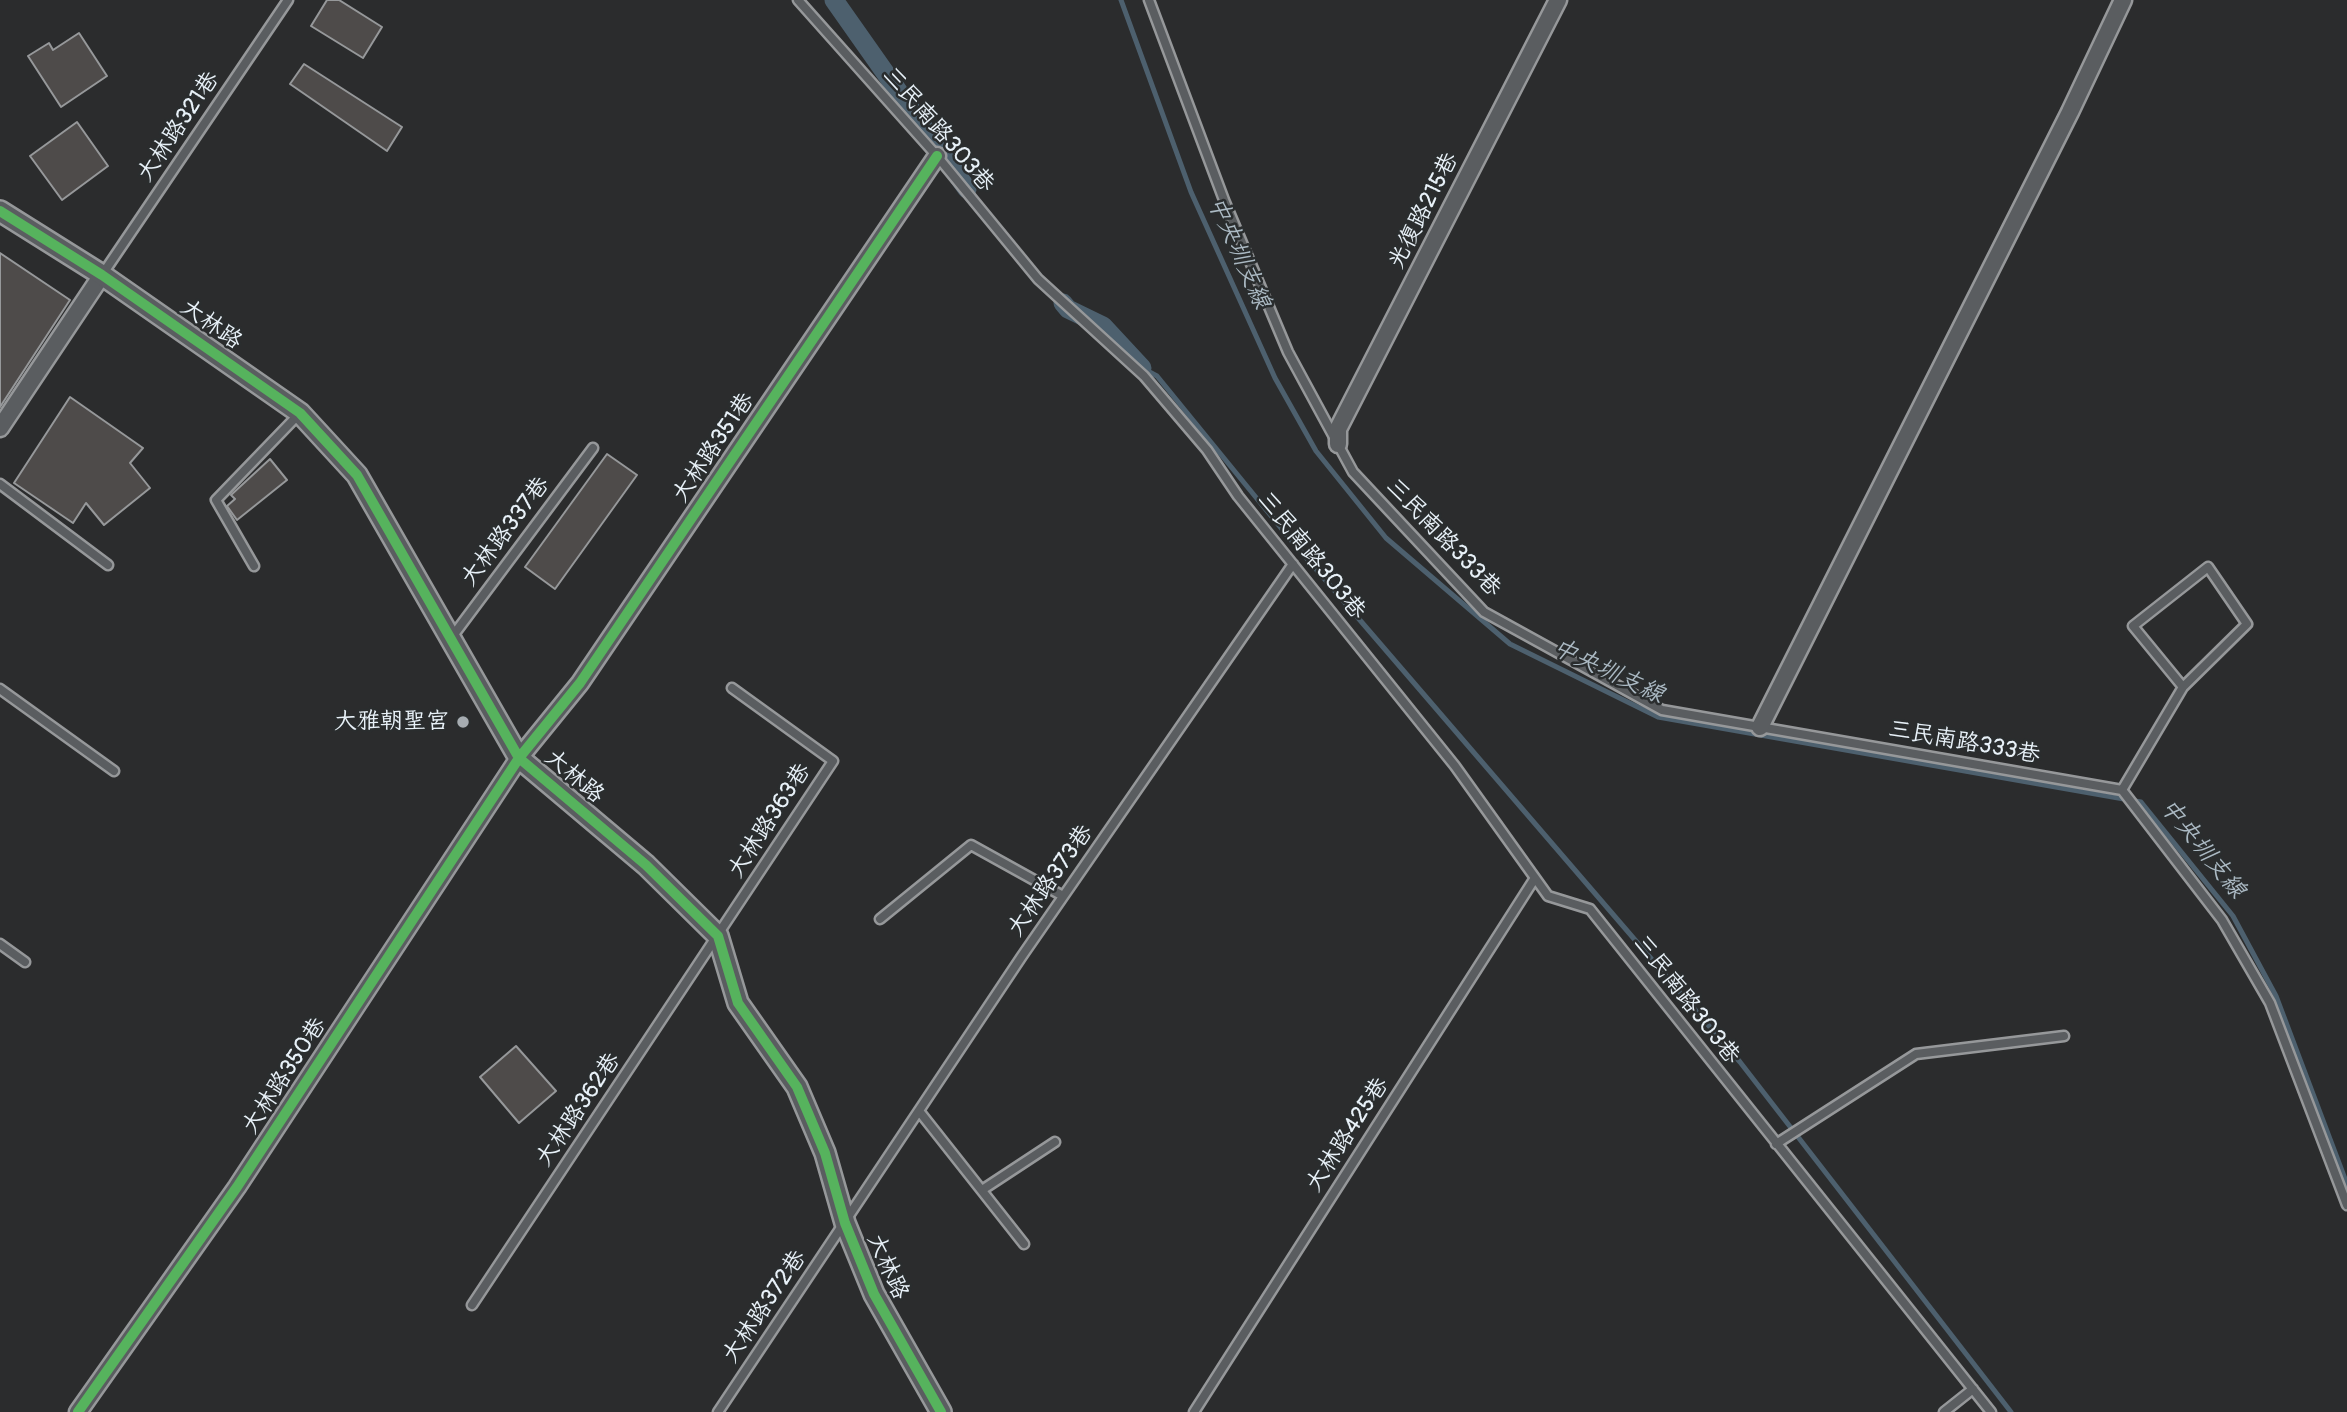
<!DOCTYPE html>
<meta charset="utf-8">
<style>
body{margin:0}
canvas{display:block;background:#2b2c2d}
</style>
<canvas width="2347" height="1412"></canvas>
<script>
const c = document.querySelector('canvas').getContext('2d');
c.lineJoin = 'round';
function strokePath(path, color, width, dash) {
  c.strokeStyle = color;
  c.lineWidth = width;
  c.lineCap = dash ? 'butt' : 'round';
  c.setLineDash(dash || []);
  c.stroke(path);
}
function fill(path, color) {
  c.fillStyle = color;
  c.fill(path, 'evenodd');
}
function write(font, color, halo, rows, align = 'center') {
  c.font = font + ' Pangolin,"LXGW WenKai TC",sans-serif';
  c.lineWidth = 5;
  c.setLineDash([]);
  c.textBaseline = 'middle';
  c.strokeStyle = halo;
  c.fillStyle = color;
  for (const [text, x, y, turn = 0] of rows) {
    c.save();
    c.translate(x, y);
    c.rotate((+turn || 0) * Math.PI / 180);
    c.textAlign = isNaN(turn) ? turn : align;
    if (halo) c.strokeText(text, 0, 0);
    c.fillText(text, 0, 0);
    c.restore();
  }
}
strokePath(new Path2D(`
 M 1121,0 L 1191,192 L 1275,378 L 1316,451 L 1386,538 L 1510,644 L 1658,717 L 2141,802 L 2233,916 L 2276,996 L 2347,1184
 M 1142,368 L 1157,376 L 1285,533 L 1740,1062 L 2011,1412`), '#4d606e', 5);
strokePath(new Path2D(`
 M 834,0 L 967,189
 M 1063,303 L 1068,309 L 1103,326 L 1142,368`), '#4d606e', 19);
const building = new Path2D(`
 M 327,0 L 339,0 L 382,27 L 363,58 L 311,26 Z
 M 79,33 L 107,76 L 61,107 L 28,56 L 49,43 L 53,50 Z
 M 304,64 L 402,127 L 387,151 L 290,84 Z
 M 77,122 L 108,166 L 62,200 L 30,156 Z
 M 0,253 L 70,300 L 0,407 Z
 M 70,397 L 143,448 L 130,463 L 150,488 L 104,525 L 86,503 L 73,523 L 14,483 Z
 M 607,454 L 637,475 L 555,589 L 525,567 Z
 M 270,459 L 287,480 L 237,520 L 227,506 L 235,499 L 231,495 Z
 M 516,1046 L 556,1091 L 519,1123 L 480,1077 Z`);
fill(building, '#4e4b4a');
strokePath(building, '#96989a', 2);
const service = new Path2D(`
 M 798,0 L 937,156 L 1038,279 L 1144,376 L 1207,450 L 1238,496 L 1455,766 L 1548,896 L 1590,909 L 1991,1412
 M 1149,0 L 1224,200 L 1288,352 L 1353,472 L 1484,612 L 1662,710 L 2122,790
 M 102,275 L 288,0
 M 0,484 L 108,565
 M 254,566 L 216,500 L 300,413
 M 452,637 L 593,448
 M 0,689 L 114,771
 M 2122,790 L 2222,920 L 2270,1003 L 2347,1205
 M 2122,790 L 2183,687 L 2247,624 L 2208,567 L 2133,626 L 2183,687
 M 880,919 L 971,845 L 1063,896
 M 0,944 L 25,962
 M 919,1111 L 1024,1244
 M 1776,1144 L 1916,1054 L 2064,1036
 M 982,1190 L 1055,1142
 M 472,1305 L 833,761 L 732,688
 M 718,1412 L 1022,956 L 1293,564
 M 1194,1412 L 1535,878
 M 1944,1412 L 1973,1389`);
const minor = new Path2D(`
 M 0,428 L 102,275
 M 1338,444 L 1338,429 L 1558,0
 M 1760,727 L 2070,112 L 2123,0
 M 78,1412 L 237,1187 L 519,758 L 580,683 L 937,156`);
const tertiary = new Path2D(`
 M 0,211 L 102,275 L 300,413 L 357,475 L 519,758 L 646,865 L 718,936 L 738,1003 L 797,1087 L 825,1153 L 845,1223 L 874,1294 L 941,1412`);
strokePath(service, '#96989a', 13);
strokePath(minor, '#96989a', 21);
strokePath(tertiary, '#96989a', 24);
strokePath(service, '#5a5d60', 8);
strokePath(minor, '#5a5d60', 16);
strokePath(tertiary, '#5a5d60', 19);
strokePath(new Path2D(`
 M 0,211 L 102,275 L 300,413 L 357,475 L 519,758 L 646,865 L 718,936 L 738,1003 L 797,1087 L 825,1153 L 845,1223 L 874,1294 L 941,1412
 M 78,1412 L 237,1187 L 519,758 L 580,683 L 937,156`), '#56b35d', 10);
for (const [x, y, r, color] of [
 [463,722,7,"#a6acb1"]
]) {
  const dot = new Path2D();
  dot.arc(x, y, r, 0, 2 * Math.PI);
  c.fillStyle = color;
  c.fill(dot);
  strokePath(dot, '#2a2d2e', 2.5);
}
write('23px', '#e8f1f8', '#2a2d2e', [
 ["大林路321巷",179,127,-56],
 ["三民南路303巷",938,130,49],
 ["光復路215巷",1424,211,-63],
 ["大林路",211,325,35],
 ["大林路351巷",714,448,-56],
 ["大林路337巷",506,532,-53],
 ["三民南路333巷",1443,538,46],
 ["三民南路303巷",1311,556,51],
 ["三民南路333巷",1964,743,10],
 ["大林路",574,777,40],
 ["大林路363巷",770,821,-57],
 ["大林路373巷",1051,881,-55],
 ["三民南路303巷",1686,1000,52],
 ["大林路350巷",285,1076,-57],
 ["大林路362巷",579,1110,-56],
 ["大林路425巷",1348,1135,-57],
 ["大林路",887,1267,66],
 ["大林路372巷",765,1307,-56]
]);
write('23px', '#e8f1f8', '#2a2d2e', [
 ["大雅朝聖宮",449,722]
], 'right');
write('italic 24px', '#abb9c3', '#2a2d2e', [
 ["中央圳支線",1238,253,66],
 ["中央圳支線",1608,672,25],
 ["中央圳支線",2202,849,51]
]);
</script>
